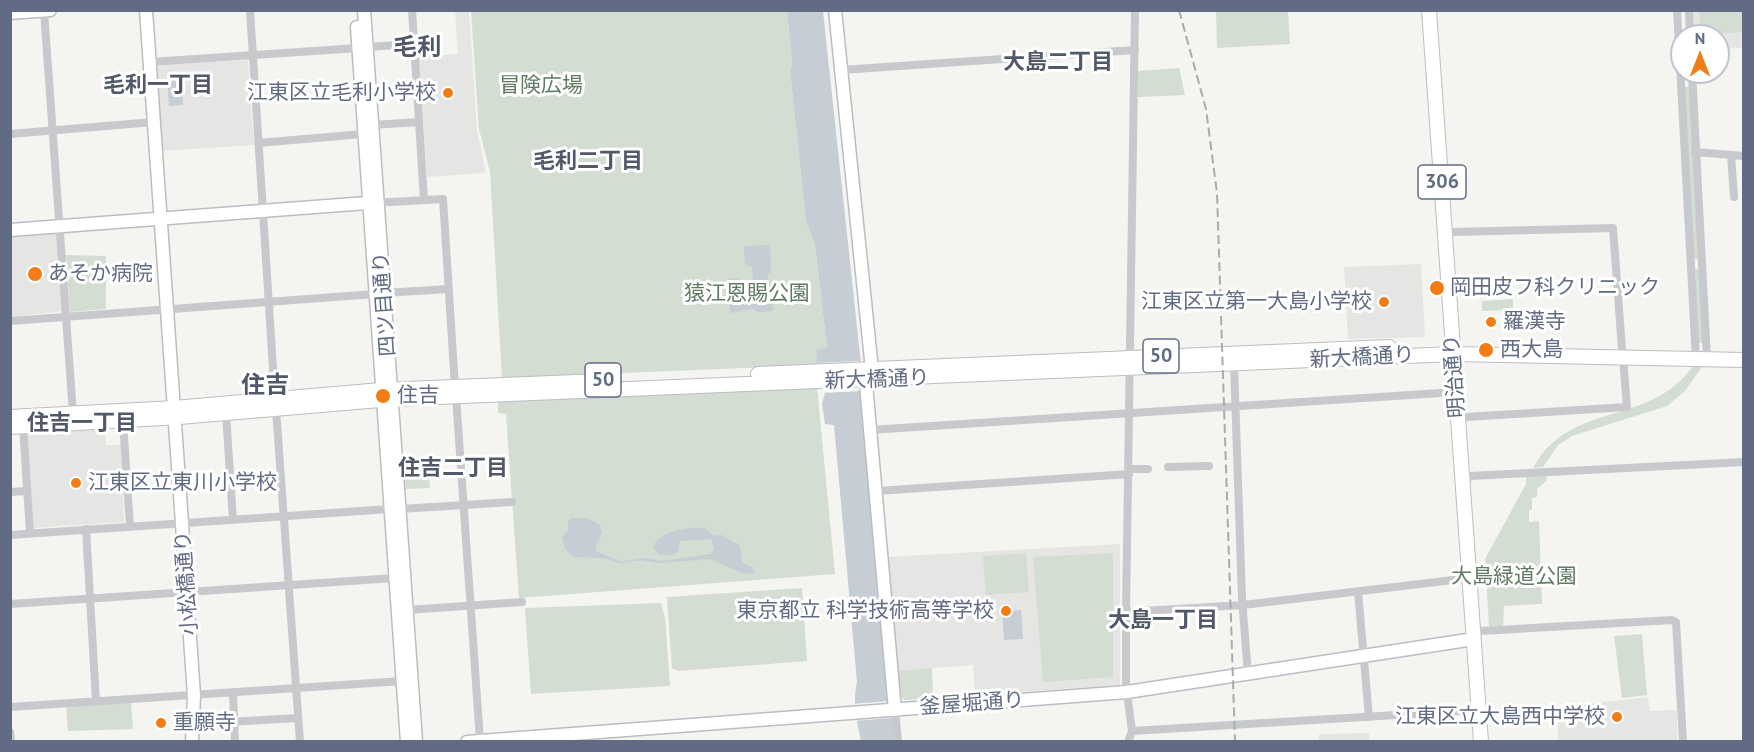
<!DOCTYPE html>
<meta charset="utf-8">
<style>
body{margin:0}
#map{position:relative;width:1754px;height:752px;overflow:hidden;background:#f4f5f0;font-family:"PT Sans",sans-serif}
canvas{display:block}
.frame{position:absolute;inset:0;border:12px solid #616c84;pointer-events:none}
.north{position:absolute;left:1670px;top:24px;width:60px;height:60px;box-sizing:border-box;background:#fff;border:2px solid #c0c4ce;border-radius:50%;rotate:0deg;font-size:16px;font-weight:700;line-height:24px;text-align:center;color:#616c84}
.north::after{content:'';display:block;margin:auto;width:21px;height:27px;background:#f17d14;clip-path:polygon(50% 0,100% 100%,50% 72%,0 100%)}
</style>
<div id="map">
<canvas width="1754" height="752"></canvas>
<div class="frame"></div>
<div class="north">N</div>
</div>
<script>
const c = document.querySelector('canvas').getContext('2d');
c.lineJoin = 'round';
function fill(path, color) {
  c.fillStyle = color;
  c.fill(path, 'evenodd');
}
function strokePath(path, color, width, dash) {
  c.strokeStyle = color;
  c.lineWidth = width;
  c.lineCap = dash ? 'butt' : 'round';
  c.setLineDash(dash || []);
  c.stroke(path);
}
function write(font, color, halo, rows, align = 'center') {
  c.font = font + ' "PT Sans","Noto Sans JP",sans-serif';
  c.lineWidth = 6;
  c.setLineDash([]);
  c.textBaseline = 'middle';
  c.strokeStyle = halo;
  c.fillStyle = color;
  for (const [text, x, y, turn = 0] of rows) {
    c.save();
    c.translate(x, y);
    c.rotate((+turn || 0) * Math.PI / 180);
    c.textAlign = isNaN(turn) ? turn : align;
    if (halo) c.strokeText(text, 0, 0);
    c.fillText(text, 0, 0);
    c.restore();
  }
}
fill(new Path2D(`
 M 455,11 L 469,11 L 477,130 L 486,173 L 427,177 L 419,57 L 458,54 Z
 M 1693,11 L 1743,11 L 1743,48 L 1718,49 L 1718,36 L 1694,36 Z
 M 248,60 L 254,145 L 162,151 L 157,65 Z
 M 57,233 L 63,311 L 11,317 L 11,236 Z
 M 1421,264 L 1425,337 L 1348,339 L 1344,267 Z
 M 105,429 L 106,445 L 121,445 L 124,522 L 32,528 L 27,433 Z
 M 1120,544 L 1120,685 L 975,695 L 973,665 L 897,671 L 887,557 Z
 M 1648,697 L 1650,711 L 1677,710 L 1677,741 L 1558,741 L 1558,707 Z
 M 1369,733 L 1369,741 L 1319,741 L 1319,734 Z`), '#e5e5e4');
fill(new Path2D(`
 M 471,11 L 787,11 L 792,63 L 790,71 L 806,221 L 815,245 L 827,349 L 816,350 L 817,365 L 502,378 L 490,172 L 479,129 Z
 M 1216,11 L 1288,11 L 1290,44 L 1217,48 Z
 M 1699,11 L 1743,11 L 1743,32 L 1701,35 Z
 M 1179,68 L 1185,95 L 1138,97 L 1138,71 Z
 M 1690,86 L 1698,259 L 1694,259 L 1684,87 Z
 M 66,255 L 106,256 L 106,309 L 70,312 Z
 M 1695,269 L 1699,269 L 1705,343 L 1698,343 Z
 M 1513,299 L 1513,318 L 1504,319 L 1503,310 L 1482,311 L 1482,301 Z
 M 1692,367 L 1702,367 L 1685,391 L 1667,406 L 1572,436 L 1558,445 L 1543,467 L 1533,468 C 1570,400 1650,427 1692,367 Z
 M 817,387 L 835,574 L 519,598 L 506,414 L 498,413 L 498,401 L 724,390 L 786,390 L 786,388 Z
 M 1546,476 L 1547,480 L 1537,489 L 1537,497 L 1532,498 L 1532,510 L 1529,510 L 1529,522 L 1539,521 L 1542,604 L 1504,606 L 1503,626 L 1489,626 L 1485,559 L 1526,484 L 1526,477 Z
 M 429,478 L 430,488 L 406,489 L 405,479 Z
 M 1026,553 L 1029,592 L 986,595 L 983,556 Z
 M 1113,553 L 1113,677 L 1043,682 L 1033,557 Z
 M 802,588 L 807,661 L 678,671 L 672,668 L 667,597 Z
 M 661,603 L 665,618 L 670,686 L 531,694 L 525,608 Z
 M 1642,634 L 1647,695 L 1622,698 L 1614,636 Z
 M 932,668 L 933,698 L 905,700 L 896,693 L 897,671 Z
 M 131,702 L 133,729 L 68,731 L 66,706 Z`), '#d3ddd1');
fill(new Path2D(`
 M 787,11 L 823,11 L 874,485 L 894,741 L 861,741 C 857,721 852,703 857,682 L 834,425 L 825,424 L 822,403 L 825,394 C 816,383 817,364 816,350 L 827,348 L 815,245 L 806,221 L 790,71 L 792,63 Z
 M 181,76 L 183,105 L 169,106 L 167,77 Z
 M 770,245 L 771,272 L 768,274 L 768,282 L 772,284 L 773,311 L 758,312 L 754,309 L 730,313 L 728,279 L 739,278 L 743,284 L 753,283 L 752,267 L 745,264 L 744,246 Z
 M 571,518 L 586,518 L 599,524 L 602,533 L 595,546 L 596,551 L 621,562 L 643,558 L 661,561 L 711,554 L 714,548 L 711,539 L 680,541 L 678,552 L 672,555 L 659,555 L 653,547 C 659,530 690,527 705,528 L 714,536 L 722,535 L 740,546 L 742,562 L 752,567 L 755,573 L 744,574 L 710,559 L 658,563 L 642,560 L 620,563 L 603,558 L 574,557 L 565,549 L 562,537 L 568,531 L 568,521 Z
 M 1021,610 L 1023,639 L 1004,640 L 1002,612 Z`), '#c6cdd4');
fill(new Path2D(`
 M 859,361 L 862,391 L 820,393 L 817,363 Z
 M 890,701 L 892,718 L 853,721 L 851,704 Z`), '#f4f5f0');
const secondary = new Path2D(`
 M 146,10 L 194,695 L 192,742
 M 364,10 L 416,742
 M 835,10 L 871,360 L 871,370 L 866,384 L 895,710
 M 10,13 L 50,10
 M 357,27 L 407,742
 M 10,230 L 367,203
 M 467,742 L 1127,692 L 1474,639`);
const primary = new Path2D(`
 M 1429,10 L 1481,742
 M 758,374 L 1389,347
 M 10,417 L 174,408 L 381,390 L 601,381
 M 10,427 L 179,417 L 392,399 L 1454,354 L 1744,360`);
strokePath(secondary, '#bbbdc3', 15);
strokePath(primary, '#bbbdc2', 16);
strokePath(new Path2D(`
 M 250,10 L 275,399
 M 412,10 L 424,200
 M 1677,10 L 1696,359
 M 1689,10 L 1690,36
 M 44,11 L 73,414
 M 367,47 L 414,44
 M 150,62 L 358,48
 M 841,70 L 1135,50
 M 1692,72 L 1707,359
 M 372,125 L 419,122
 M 10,134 L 154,122
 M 258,143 L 363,134
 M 1695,152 L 1744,156
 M 1731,155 L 1734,197
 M 374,203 L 443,199 L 455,387
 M 1453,232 L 1613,228 L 1622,349
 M 384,293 L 448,289
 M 10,321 L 375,294
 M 1234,365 L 1242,598 L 1248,675
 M 456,396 L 480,741
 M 276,409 L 300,742
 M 226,413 L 233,520
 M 1466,417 L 1627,407 L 1623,357
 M 123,421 L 130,527
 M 23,426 L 30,533
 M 870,430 L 1456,392
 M 1168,467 L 1209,466
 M 1129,469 L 1148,469
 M 1463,484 L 1470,476 L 1744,462
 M 877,491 L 1129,474
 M 10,492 L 27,491
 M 400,509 L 512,502
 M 86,529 L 96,701
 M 10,535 L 390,509
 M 1358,592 L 1369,717
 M 10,604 L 395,578
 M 407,610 L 522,602
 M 1126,612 L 1243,605 L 1470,578
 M 1474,639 L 1480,631 L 1672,620 L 1676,622 L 1683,742
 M 233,692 L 235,742
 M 10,707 L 403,681
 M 895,710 L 898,742
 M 193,724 L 298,718
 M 1132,731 L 1479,710
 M 10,732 L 11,742
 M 1128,742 L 1132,731 L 1126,685 L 1126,612 L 1135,10`), '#c7c9cd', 8);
strokePath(secondary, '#fff', 12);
strokePath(primary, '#fff', 14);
strokePath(new Path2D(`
 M 1179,10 L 1206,109 L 1217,193 L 1235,742`), '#a8abb2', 2, [9, 4.5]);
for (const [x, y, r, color] of [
 [448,93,6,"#f17d14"],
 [35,274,8,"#f17d14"],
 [1437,288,8,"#f17d14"],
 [1384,302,6,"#f17d14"],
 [1491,322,6,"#f17d14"],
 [1486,350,8,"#f17d14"],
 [383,396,8,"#f17d14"],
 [76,483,6,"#f17d14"],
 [1006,611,6,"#f17d14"],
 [1617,717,6,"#f17d14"],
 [161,723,6,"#f17d14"]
]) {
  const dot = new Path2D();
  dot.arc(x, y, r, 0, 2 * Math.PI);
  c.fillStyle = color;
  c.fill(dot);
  strokePath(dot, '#fff', 2);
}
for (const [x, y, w] of [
 [1442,182,48],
 [1161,356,36],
 [603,380,36]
]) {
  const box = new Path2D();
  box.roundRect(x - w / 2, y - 17, w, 34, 4.5);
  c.fillStyle = '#fff';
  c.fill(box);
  strokePath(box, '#616c84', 1.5);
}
write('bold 20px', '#616c84', null, [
 ["306",1442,182],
 ["50",1161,356],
 ["50",603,380]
]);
write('21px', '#617b62', '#fff', [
 ["冒険広場",541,86],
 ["猿江恩賜公園",747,294],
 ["大島緑道公園",1514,577]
]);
write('21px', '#616c84', '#fff', [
 ["江東区立毛利小学校",436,93,"right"],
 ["あそか病院",48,274],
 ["岡田皮フ科クリニック",1450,288],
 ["江東区立第一大島小学校",1372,302,"right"],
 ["羅漢寺",1503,322],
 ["西大島",1500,350],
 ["住吉",397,396],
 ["江東区立東川小学校",88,483],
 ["東京都立 科学技術高等学校",994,611,"right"],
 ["江東区立大島西中学校",1605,717,"right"],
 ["重願寺",173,723]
], 'left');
write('21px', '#616c84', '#fff', [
 ["四ツ目通り",385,304,-94],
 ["新大橋通り",1362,358,-3],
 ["明治通り",1455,376,-94],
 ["新大橋通り",877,380,-2],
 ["小松橋通り",187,583,-94],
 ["釜屋堀通り",972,704,-4]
]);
write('bold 22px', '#505869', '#fff', [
 ["大島二丁目",1058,63],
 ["毛利一丁目",158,86],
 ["毛利二丁目",588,162],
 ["住吉一丁目",82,424],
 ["住吉二丁目",453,469],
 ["大島一丁目",1163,621]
]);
write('bold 24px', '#505869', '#fff', [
 ["毛利",417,48],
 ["住吉",265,386]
]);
</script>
